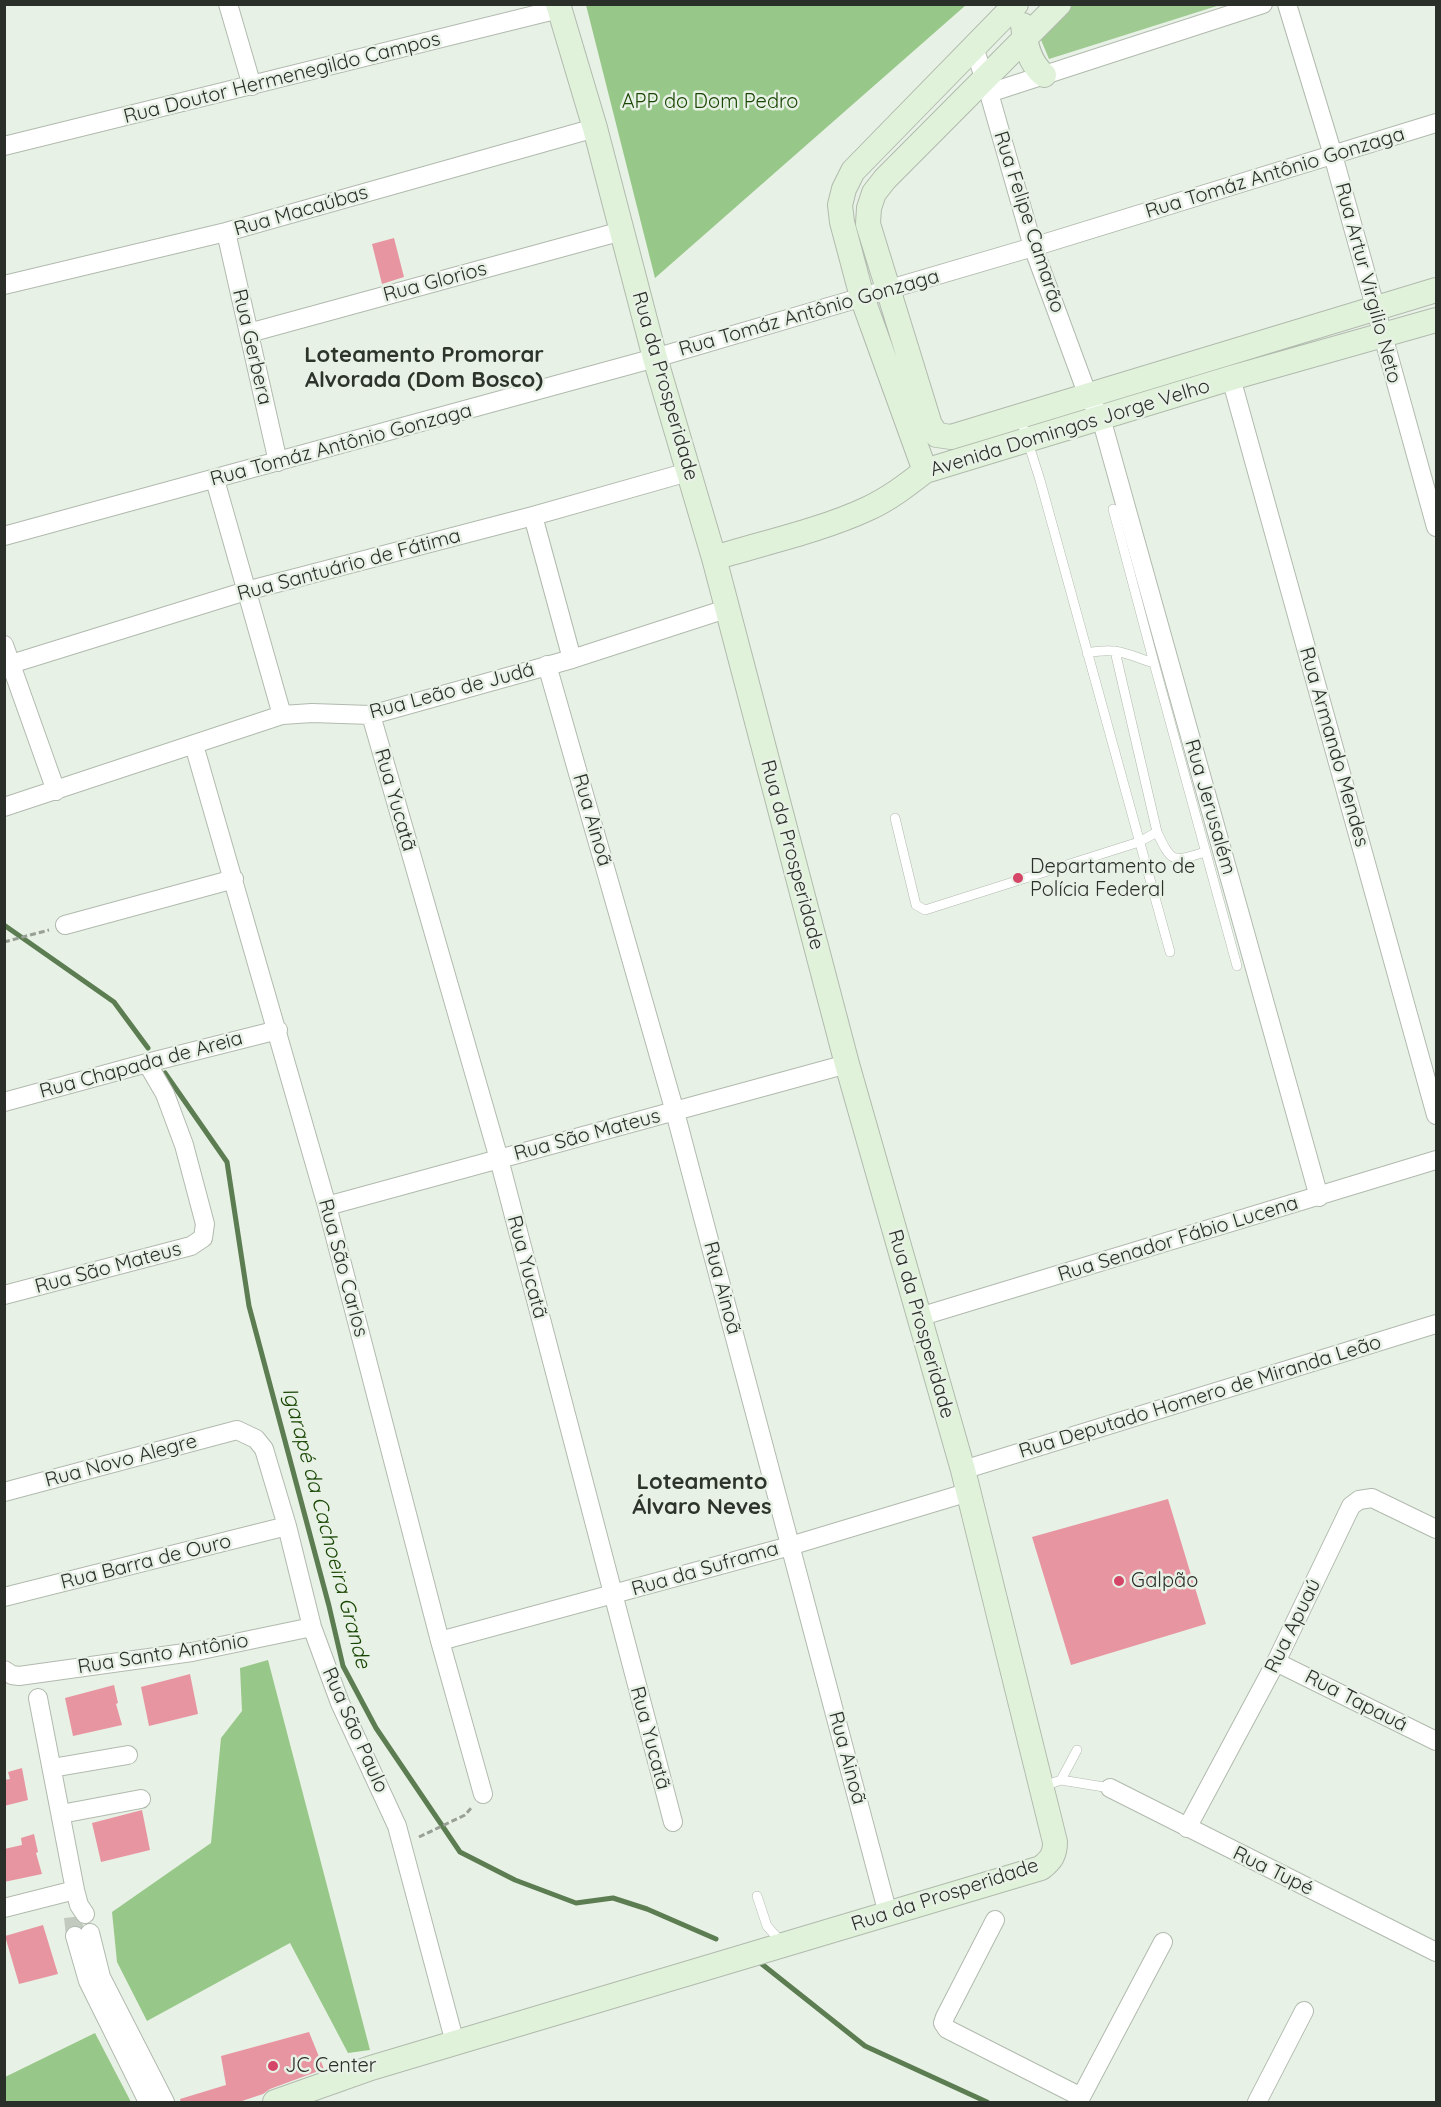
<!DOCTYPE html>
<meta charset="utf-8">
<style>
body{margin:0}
#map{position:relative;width:1441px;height:2107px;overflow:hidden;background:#e8f1e5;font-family:Quicksand,sans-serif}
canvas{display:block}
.frame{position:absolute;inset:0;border:6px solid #2b2f2a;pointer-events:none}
</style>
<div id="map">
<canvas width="1441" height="2107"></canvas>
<div class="frame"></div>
</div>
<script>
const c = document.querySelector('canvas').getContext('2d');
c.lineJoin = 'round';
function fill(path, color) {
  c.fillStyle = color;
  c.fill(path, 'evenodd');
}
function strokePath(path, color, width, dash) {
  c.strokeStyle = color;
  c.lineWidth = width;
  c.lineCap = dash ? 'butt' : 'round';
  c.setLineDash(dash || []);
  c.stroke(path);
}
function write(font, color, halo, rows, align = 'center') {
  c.font = font + ' Quicksand,sans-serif';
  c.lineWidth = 5;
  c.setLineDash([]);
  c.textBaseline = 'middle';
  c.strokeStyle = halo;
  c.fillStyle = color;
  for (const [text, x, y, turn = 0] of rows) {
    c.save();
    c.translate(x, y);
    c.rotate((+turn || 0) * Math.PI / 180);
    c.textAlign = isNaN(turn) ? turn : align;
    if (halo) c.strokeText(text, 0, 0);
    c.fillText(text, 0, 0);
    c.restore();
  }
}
fill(new Path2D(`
 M 1060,5 L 1220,5 L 1049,59 L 1036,28 Z`), '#9fca92');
fill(new Path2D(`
 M 586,5 L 586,4 L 966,5 L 655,278 Z
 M 268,1660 L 370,2050 L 348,2053 L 290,1943 L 147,2021 L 117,1962 L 112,1912 L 211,1843 L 221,1738 L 242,1711 L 240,1668 Z
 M 95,2033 L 131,2102 L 5,2102 L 5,2077 Z`), '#98c889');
strokePath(new Path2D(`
 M 4,925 L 114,1002 L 148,1048
 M 165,1073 L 227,1162 L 249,1306 L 329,1606 L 343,1666 L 376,1728 L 460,1852 L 515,1880 L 576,1903 L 613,1898 L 647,1909 L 716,1939
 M 758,1961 L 865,2046 L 987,2102`), '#5c7d51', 5);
fill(new Path2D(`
 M 394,238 L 404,277 L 382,284 L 372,244 Z
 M 1168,1499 L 1206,1624 L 1071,1665 L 1032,1537 Z
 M 190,1674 L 198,1714 L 149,1726 L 141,1687 Z
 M 114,1685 L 118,1703 L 116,1704 L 122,1725 L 73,1736 L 65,1698 Z
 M 22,1768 L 28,1800 L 4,1806 L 4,1780 L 10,1779 L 8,1772 Z
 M 142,1810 L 150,1850 L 101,1862 L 92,1823 Z
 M 34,1834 L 38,1852 L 36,1853 L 42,1874 L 4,1882 L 4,1849 L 22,1845 L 21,1838 Z
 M 43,1925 L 58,1974 L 19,1984 L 5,1936 Z
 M 309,2032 L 324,2069 L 270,2089 L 263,2094 L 236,2103 L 181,2103 L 180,2099 L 226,2085 L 221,2056 Z`), '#e895a2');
strokePath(new Path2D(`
 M 73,1917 L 75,1936`), '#c2cac0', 18, [18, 9]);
const lane = new Path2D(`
 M 1020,417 L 1040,480 L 1170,952
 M 1113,509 L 1154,663
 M 1115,651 L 1157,832 C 1172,864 1173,862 1205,852
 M 1087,653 C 1119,647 1125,654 1154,663 L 1237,966
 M 895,818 L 916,905 L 925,910 L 1139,842 L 1157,832
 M 1061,1780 L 1110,1788
 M 1041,1787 L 1061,1780 L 1077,1750
 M 757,1896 L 767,1926 L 782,1943`);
const street = new Path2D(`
 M 228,4 L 252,86
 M 1287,4 L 1333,155 L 1436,527
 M 974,47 L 989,93 L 1033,247 L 1088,396 L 1101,418 L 1319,1197
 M 989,93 L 1263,4
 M 4,146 L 559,9
 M 226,232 L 278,462
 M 4,285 L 226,232 L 595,128
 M 249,333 L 622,231
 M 1231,378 L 1436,1115
 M 215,480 L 282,715
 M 533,516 L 572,659
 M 4,536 L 655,358 L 1033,247 L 1436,123
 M 4,645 L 56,791
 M 11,664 L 246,591 L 533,516 L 688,472
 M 547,665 L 675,1112 L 888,1914
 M 371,715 L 499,1159 L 673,1822
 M 194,745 L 327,1206 L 440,1641 L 483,1794
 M 4,807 L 282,715 L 312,713 L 371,715 L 572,659 L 726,609
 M 65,925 L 234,879
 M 4,1102 L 147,1063 L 278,1030
 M 327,1206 L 847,1064
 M 4,1295 L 191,1246 L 203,1238 L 205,1224 L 184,1145 L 165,1094 L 147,1063
 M 919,1317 L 1436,1160
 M 963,1470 L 1436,1324
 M 4,1492 L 237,1430 L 256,1439 L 264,1449 L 287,1526 L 312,1627 L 340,1703 L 397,1826 L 455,2043
 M 4,1597 L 287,1526
 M 440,1641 L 790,1546 L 969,1492
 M 1276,1662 L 1436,1741
 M 4,1670 L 12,1675 L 19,1676 L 192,1652 L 312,1627
 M 38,1698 L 75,1890 L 79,1905 L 85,1914
 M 52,1768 L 128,1755
 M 1110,1788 L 1436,1952
 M 61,1814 L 141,1799
 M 1187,1828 L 1276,1662 L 1351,1506 L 1359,1500 L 1372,1498 L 1436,1529
 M 4,1908 L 75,1890
 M 995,1920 L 945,2017 L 943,2023 L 947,2029 L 1081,2097 L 1163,1942
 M 90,1933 L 101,1977 L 165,2102
 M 75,1936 L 88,1981 L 148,2102
 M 1257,2102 L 1304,2011`);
const secondary = new Path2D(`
 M 1059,4 L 885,179 L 874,193 L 869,208 L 868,224 L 930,425 L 937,435 L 951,437 L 1436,290
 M 1023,25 C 1025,43 1029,63 1044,75
 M 925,471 L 862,297 L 842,222 L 840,205 L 844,189 L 853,171 L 1016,4
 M 714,558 C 763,543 822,530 867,509 C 889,499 907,485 925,471 L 1231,378 L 1436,320
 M 275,2102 L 371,2068 L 1041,1868 C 1051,1860 1055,1855 1055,1842 L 963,1470 L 847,1064 L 714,558 L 655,358 L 595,128 L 558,4`);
strokePath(lane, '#b1baae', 10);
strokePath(street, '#b1baae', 20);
strokePath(secondary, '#b1baae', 26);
strokePath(new Path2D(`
 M 4,942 L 49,930
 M 419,1837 L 465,1815 L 472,1807`), '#989f96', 3, [6, 3]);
strokePath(lane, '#fff', 9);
strokePath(street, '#fff', 18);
strokePath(secondary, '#e0f2da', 24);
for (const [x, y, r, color] of [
 [1018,878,6,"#d44567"],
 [1119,1581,6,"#d44567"],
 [273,2066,6,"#d44567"]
]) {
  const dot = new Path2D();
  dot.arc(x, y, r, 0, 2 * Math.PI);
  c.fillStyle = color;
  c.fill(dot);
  strokePath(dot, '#e8f1e5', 2);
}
write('20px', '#2b2f2a', '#e8f1e5', [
 ["Rua Doutor Hermenegildo Campos",282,78,-14],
 ["Rua Tomáz Antônio Gonzaga",1275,173,-17],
 ["Rua Macaúbas",301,211,-16],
 ["Rua Felipe Camarão",1029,222,72],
 ["Rua Glorios",435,282,-15],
 ["Rua Artur Virgilio Neto",1368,283,75],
 ["Rua Tomáz Antônio Gonzaga",809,313,-16],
 ["Rua Gerbera",252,347,77],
 ["Rua da Prosperidade",665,386,74],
 ["Avenida Domingos Jorge Velho",1070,428,-17],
 ["Rua Tomáz Antônio Gonzaga",341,445,-15],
 ["Rua Santuário de Fátima",349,565,-15],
 ["Rua Leão de Judá",452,691,-15],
 ["Rua Armando Mendes",1334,747,74],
 ["Rua Yucatã",395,800,74],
 ["Rua Jerusalém",1210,807,74],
 ["Rua Ainoã",592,820,74],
 ["Rua da Prosperidade",792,855,75],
 ["Rua Chapada de Areia",141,1065,-15],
 ["Rua São Mateus",587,1135,-15],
 ["Rua Senador Fábio Lucena",1178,1239,-17],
 ["Rua Yucatã",527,1267,75],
 ["Rua São Mateus",108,1268,-15],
 ["Rua São Carlos",343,1268,75],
 ["Rua Ainoã",722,1288,75],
 ["Rua da Prosperidade",921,1324,74],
 ["Rua Deputado Homero de Miranda Leão",1200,1397,-17],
 ["Rua Novo Alegre",121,1461,-15],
 ["Rua Barra de Ouro",146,1562,-14],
 ["Rua da Suframa",705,1569,-16],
 ["Rua Apuaú",1293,1626,-64],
 ["Rua Santo Antônio",163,1654,-9],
 ["Rua Tapauá",1356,1701,27],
 ["Rua São Paulo",355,1730,66],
 ["Rua Yucatã",650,1738,75],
 ["Rua Ainoã",847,1758,75],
 ["Rua Tupé",1273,1871,26],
 ["Rua da Prosperidade",945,1895,-18]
]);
write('20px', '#194603', '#e8f1e5', [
 ["APP do Dom Pedro",710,102]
]);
write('20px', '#2b2f2a', '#e8f1e5', [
 ["Departamento de",1030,867],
 ["Polícia Federal",1030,890],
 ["Galpão",1131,1581],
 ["JC Center",285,2066]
], 'left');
write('italic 21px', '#174502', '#e8f1e5', [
 ["Igarapé da Cachoeira Grande",326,1528,75]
]);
write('bold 22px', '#2d342b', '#e8f1e5', [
 ["Loteamento Promorar",424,355],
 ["Alvorada (Dom Bosco)",424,380],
 ["Loteamento",702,1482],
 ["Álvaro Neves",702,1507]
]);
</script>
